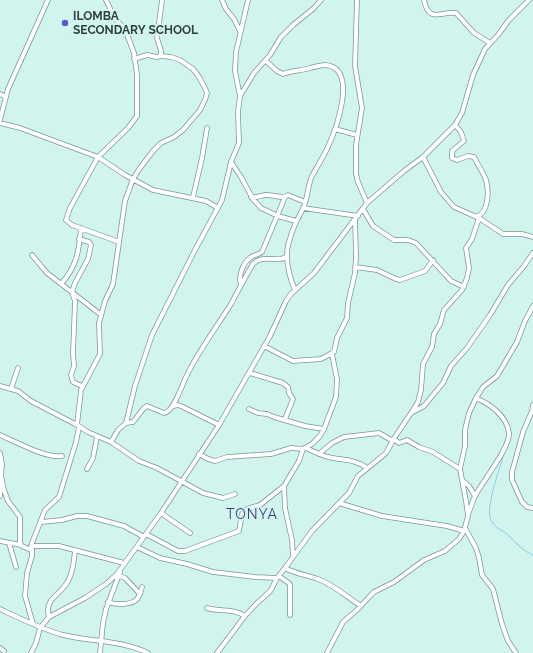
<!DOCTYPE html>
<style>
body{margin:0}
canvas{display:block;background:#d2f4ef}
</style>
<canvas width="533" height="653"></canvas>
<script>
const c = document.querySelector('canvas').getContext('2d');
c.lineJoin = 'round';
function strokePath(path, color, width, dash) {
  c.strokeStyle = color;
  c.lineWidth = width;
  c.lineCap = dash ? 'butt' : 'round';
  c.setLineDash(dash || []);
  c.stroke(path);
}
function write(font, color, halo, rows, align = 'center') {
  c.font = font + ' Raleway,sans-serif';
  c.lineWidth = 4;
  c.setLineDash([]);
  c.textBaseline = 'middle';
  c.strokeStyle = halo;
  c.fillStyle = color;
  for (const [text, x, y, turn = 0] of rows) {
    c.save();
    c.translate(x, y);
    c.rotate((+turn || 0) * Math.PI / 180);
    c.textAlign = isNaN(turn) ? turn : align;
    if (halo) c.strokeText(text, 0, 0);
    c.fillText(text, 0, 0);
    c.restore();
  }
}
strokePath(new Path2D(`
 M 503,457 C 499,471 485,508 491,520 C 495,529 504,530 509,536 C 516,543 523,551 533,555`), '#8ccbe4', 1);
const minor = new Path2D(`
 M 106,0 L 115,19 L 125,29 L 134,53 L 137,75 L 137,116 L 128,128 L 98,157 L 70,208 L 66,220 L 72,225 L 119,242
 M 222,0 L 226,9 L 234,19 L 240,31
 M 357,0 L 355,66 L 362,108 L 356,145 L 356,174 L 358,182 L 367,203
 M 424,0 C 429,24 441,11 456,13 L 474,33 L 490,43
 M 134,59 L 147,55 L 157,57 L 161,56 L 161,51 L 157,38 L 162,0
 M 266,61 L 277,71 L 283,74 C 292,70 301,71 310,68 C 315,67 320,65 325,65 C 360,67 335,132 327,149 C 322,159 317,167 312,176 C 308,185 308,194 305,203 C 303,210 299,216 296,222 C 293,229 290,238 288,245 C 285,261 289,276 295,290
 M 0,94 L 6,97
 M 240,96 L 254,73 L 270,55 L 281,37 L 293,25 L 313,9 L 321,0
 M 0,120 L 8,89 L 48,0
 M 0,123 L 20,128 L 98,157 L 125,175 L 153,190 L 206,201 L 218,208
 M 455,125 L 461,132 L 464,141 L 452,151 L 452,158 L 457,160 L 468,156 L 474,157 C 478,165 483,172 486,180 C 489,191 489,213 476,217
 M 335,129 L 357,135
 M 423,157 L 441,192 L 454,207 L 479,218 L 503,234 L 522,234 L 533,237
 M 231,162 L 241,177 L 253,199 L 261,208 L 278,216 L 296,221
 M 193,197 L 202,158 L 207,128
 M 251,197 C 257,198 259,196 265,195 C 273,194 282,200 288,195 L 305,202
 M 303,208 L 358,216
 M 363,209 L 373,226 L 394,240 L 408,240 L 416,243 L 451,281 L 464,287
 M 79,239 L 89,242 L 91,245 L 88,259 L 75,283 L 72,292 L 75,301 L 73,353 L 74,366 L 71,375 L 73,382 L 82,386
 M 32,255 L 47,273 L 100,314
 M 355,267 L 377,270 L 396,279 L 400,280 L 425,271 L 433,260
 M 61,284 C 77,266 79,251 81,228
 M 241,284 C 238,276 243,263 250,258 C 253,255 258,255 262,252 L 285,197
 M 264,346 L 293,361 L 321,359 L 334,352 L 337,338 L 347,318 L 348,303 L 355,273 L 356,256 L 355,219
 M 250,373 L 283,383 L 288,387 L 289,393 L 293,399 L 285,419
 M 0,386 L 18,391 L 31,401 L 77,425 L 88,432 L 111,442 L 139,461 L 157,468 L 203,493 L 223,498 L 235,494
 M 11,389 L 18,368
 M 533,405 L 532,411 L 523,432 L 512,472 L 512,480 L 522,502 L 527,507 L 533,508
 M 173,406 L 178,405 L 183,407 L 219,425
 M 249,409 L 258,413 L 267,414 L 274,417 L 305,426 L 324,429
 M 411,413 L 424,406 L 443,383 L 451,366 L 467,348 L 490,315 L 508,285 L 524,266 L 533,253
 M 126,423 L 133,422 L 144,408 L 147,406 L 164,413 C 174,412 182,384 187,375 C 199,350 216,328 231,304 C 238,291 245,277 253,264 C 263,253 279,264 287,256
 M 77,425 L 81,390 L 100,354 L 99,323 L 105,301 L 113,284 L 125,201 L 133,179 L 140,168 L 153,151 L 161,143 L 174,137 L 183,130 L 200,110 L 205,100 L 207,93 L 205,88 L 199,77 L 193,69 L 180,60 L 171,57 L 161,56
 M 0,435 C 15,441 46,459 62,456
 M 394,439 L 399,443 L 407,440 L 419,447 L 433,452 L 460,469
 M 111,442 L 118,430 L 126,423 L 135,386 L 152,335 L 195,250 L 222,200 L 231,162 L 239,143 L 238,112 L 240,96 L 235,71 L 236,52 L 248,0
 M 306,448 C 315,452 324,457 333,458 C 345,460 357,460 367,468
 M 0,453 L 2,464 L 1,476 L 4,490 L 8,501 L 20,517 L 20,543 L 22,546 L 31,550
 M 199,454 L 208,459 L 215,461 L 227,457 L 271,454 L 291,448 L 303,449 L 312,444 L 320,436 L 324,429 L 336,397 L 337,379 L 332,354
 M 319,454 L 332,443 L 344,437 L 379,433 L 393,441
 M 87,469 L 93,458 L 97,437
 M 463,481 L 469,486 L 475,496
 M 284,486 L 285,508 L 292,540 L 293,557
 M 0,496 L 1,483
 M 339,503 L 382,516 L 447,526 L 464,531
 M 161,513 L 190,533
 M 468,514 C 471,508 472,502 475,496 C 482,482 510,448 509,433 C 507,416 490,404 476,398
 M 41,522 L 62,520 L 77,516 L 87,516 L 124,526 L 144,537
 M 465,528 L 476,548 L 479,558 L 482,575 L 493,589 L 502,624 L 508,641 L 516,653
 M 146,534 L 178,551 L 185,551 L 239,531 L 242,514 L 247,509 L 260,505 L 284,486 L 299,461 L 303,449
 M 0,541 L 21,545
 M 9,543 L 16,567
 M 31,546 L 59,546 L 124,563
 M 137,547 L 160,558 L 187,564 L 213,572 L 255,577 L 277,578
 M 285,568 C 296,574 307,575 318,579 C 334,585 347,597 361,606
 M 119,576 L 125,578 L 140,594
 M 279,576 L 290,584 L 290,615
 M 108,602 C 116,605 135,606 139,596 C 141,593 141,590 142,587
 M 207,608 C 220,612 233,608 245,616
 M 0,609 C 21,619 41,629 63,635 C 92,642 122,640 148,653
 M 49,617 C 44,598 60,596 68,581 C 73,573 74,561 75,551
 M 33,624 L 25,596 L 27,573 L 32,556 L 32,543 L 45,510 L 59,497 L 76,442 L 79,427
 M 0,648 L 4,651
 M 31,653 L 36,643 L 40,628 L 49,617 L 85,598 L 106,584 L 117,574 L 161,513 L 219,425 L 270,336 L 286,301 L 291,294 L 314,273 L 367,203 L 404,171 L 423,157 L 455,125 L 462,113 L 473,75 L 485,49 L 498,35 L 509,20 L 529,0
 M 100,653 L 103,623 L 106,609 L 120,572
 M 217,653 L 245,616 L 257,603 L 264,597 L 271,590 L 277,578 L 285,568 L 312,531 L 349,493 L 358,476 L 386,453 L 395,437 L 413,410 L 418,402 L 421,390 L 423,364 L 432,347 L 434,334 L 440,324 L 444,310 L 462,290 L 467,278 L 469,268 L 466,248 L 472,239 L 479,218
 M 327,653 L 343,622 L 357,610 L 370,596 L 374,592 L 394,582 L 424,560 L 445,551 L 459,539 L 464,531 L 468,516 L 466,501 L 460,469 L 465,446 L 465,430 L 469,413 L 476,398 L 483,387 L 497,376 L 517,342 L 525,321 L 533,306`);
strokePath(minor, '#789894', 5.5);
strokePath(minor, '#fff', 4);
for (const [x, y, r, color] of [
 [65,23,4,"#6256ce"]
]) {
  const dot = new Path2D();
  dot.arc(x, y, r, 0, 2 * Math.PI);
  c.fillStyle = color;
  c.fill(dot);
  strokePath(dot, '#d2f4ef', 1.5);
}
write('bold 12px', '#32403e', '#d2f4ef', [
 ["ILOMBA",73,16],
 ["SECONDARY SCHOOL",73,30]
], 'left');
c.letterSpacing = '1px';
write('14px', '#3e3b78', '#d2f4ef', [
 ["TONYA",252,515]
]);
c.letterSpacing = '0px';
</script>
